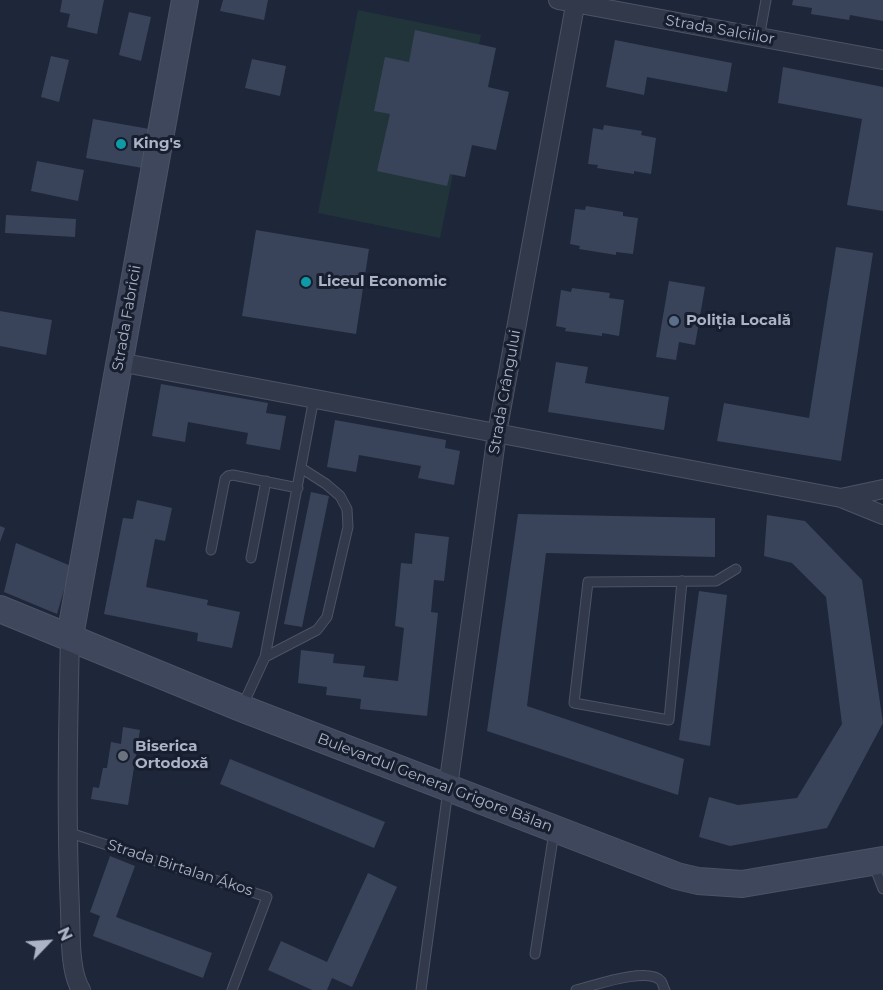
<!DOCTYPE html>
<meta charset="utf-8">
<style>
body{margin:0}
#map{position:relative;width:883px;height:990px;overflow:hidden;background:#1e2639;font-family:Montserrat,sans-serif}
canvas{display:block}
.north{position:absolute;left:18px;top:912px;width:60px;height:60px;-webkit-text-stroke:4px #171e2e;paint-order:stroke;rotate:65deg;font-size:16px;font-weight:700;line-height:24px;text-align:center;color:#acb3c7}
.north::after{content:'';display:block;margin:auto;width:21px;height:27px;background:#acb3c7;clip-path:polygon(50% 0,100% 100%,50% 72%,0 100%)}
</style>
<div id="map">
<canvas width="883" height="990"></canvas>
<div class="north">N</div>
</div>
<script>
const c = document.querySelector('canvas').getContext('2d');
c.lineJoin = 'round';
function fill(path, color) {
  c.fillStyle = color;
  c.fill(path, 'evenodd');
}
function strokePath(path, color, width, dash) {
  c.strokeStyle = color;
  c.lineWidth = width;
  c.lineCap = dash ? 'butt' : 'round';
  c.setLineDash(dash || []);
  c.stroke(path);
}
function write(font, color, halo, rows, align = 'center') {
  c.font = font + ' Montserrat,sans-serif';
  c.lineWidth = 6;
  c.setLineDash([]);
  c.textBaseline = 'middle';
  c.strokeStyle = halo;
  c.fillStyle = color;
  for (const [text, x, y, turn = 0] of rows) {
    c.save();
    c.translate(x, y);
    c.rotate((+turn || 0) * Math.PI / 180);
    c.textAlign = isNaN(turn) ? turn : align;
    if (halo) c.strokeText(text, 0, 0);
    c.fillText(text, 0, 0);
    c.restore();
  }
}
fill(new Path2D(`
 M 358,10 L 481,35 L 440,238 L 318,213 Z`), '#20343a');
fill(new Path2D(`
 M 62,0 L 104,0 L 97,34 L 67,27 L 70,14 L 60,12 Z
 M 223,0 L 268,0 L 264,20 L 220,11 Z
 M 793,0 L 883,0 L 883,21 L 850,15 L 849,20 L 811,14 L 812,8 L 792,5 Z
 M 129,12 L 151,17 L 141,61 L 119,55 Z
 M 415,30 L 496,48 L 488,87 L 509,92 L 496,150 L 472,145 L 465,177 L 450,174 L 447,186 L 377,171 L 390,114 L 374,111 L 385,57 L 409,62 Z
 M 615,40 L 732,63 L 727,92 L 647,77 L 644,95 L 606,87 Z
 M 51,56 L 69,60 L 59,102 L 41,97 Z
 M 252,59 L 286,66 L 280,96 L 245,88 Z
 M 783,67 L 883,87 L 883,211 L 847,205 L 862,119 L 778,103 Z
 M 93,119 L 155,130 L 148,169 L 86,158 Z
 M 604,125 L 642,131 L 641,135 L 656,138 L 651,174 L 634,171 L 634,174 L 597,168 L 598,165 L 588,164 L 593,128 L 603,130 Z
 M 37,161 L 84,170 L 78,201 L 31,191 Z
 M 586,206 L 623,212 L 623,216 L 638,218 L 633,254 L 616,252 L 616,255 L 579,249 L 580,246 L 570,244 L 575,209 L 585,210 Z
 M 6,215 L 76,219 L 75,237 L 5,233 Z
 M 256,230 L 369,249 L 356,334 L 242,316 Z
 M 836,247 L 873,253 L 841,461 L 717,441 L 724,403 L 809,418 Z
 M 669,281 L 705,287 L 695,345 L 679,342 L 676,360 L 656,357 Z
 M 572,288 L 610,293 L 609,298 L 624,300 L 619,336 L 602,333 L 602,336 L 565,331 L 566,328 L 556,326 L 561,290 L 571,292 Z
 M 0,311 L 52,320 L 46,355 L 0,346 Z
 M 556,362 L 588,367 L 585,383 L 669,397 L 664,430 L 548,412 Z
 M 161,384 L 268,403 L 266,413 L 286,416 L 280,450 L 246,444 L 248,433 L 188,422 L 185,442 L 152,436 Z
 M 335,420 L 446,440 L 445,448 L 460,451 L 454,485 L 418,478 L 421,466 L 359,455 L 356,472 L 327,467 Z
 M 311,492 L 329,496 L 302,627 L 284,624 Z
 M 137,500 L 172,508 L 165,541 L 155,539 L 146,587 L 208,600 L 207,605 L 240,612 L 232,648 L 197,641 L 198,633 L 104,614 L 123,518 L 133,519 Z
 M 518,514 L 715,518 L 715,557 L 546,553 L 527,706 L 684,759 L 678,795 L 487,731 Z
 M 767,515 L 805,521 L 862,580 L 883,723 L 827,828 L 730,846 L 699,837 L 709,797 L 738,805 L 797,798 L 842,724 L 826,597 L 792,563 L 764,556 Z
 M 0,526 L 5,528 L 0,542 Z
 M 415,533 L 449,537 L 444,581 L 434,580 L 431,612 L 438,613 L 427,716 L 360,709 L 361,699 L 326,695 L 327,687 L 298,683 L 301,650 L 334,654 L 333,663 L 365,666 L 363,677 L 398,681 L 404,628 L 395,626 L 401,563 L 412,564 Z
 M 16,543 L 71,566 L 57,614 L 4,592 Z
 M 699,591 L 727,595 L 710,746 L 679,740 Z
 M 123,727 L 140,730 L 128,805 L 91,799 L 93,787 L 99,788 L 103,768 L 107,768 L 111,742 L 121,744 Z
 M 230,759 L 385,822 L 374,848 L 220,784 Z
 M 110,856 L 135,866 L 116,917 L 212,953 L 203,978 L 93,936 L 100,916 L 90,912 Z
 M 368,873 L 397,887 L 352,987 L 332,978 L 327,990 L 312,990 L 268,970 L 281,941 L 327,962 Z`), '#39445a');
const lane = new Path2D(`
 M 759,38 L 766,0
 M 211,550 L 225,479 L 228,476 L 233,475 L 298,488
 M 251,558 L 266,481
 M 682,581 L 669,720 L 574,703 L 588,582 L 716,581 L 736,569
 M 265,657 L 317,630 L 327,617 L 348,527 L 347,509 L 340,496 L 326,484 L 301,468
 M 242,707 L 265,657 L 314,398
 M 67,832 L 267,897 L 232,990
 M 873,863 L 883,889
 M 535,954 L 554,832
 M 421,990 L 448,790
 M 576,990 C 593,986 648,966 661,981 C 663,984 663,987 665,990`);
const street = new Path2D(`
 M 558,0 L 883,60
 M 119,362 L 841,498 L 883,515
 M 841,498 L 883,489
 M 70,636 C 68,727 66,818 70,910 C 71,932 69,971 81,990
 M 448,787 L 497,433 L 576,0`);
const secondary = new Path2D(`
 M 0,609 L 241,708 L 677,876 L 698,881 L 742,884 L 883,860
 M 70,636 L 185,0`);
strokePath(lane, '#4c5365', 11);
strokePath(street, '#4c5365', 20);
strokePath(secondary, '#4c5365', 28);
strokePath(lane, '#32394a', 9);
strokePath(street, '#32394a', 18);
strokePath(secondary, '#3f475d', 26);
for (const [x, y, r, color] of [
 [121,144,6,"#0f9aa8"],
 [306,282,6,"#0f9aa8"],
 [674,321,6,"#5c6f8a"],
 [123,756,6,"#6b7280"]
]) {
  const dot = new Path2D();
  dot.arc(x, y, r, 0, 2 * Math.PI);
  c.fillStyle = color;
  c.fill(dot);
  strokePath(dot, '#171e2e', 2);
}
write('15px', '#acb3c7', '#171e2e', [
 ["Strada Salciilor",720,30,10],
 ["Strada Fabricii",127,318,-80],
 ["Strada Crângului",505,392,-80],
 ["Bulevardul General Grigore Bălan",435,783,21],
 ["Strada Birtalan Ákos",180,868,18]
]);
write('bold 15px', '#acb3c7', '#171e2e', [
 ["King's",133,144],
 ["Liceul Economic",318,282],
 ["Poliția Locală",686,321],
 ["Biserica",135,747],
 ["Ortodoxă",135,764]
], 'left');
</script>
